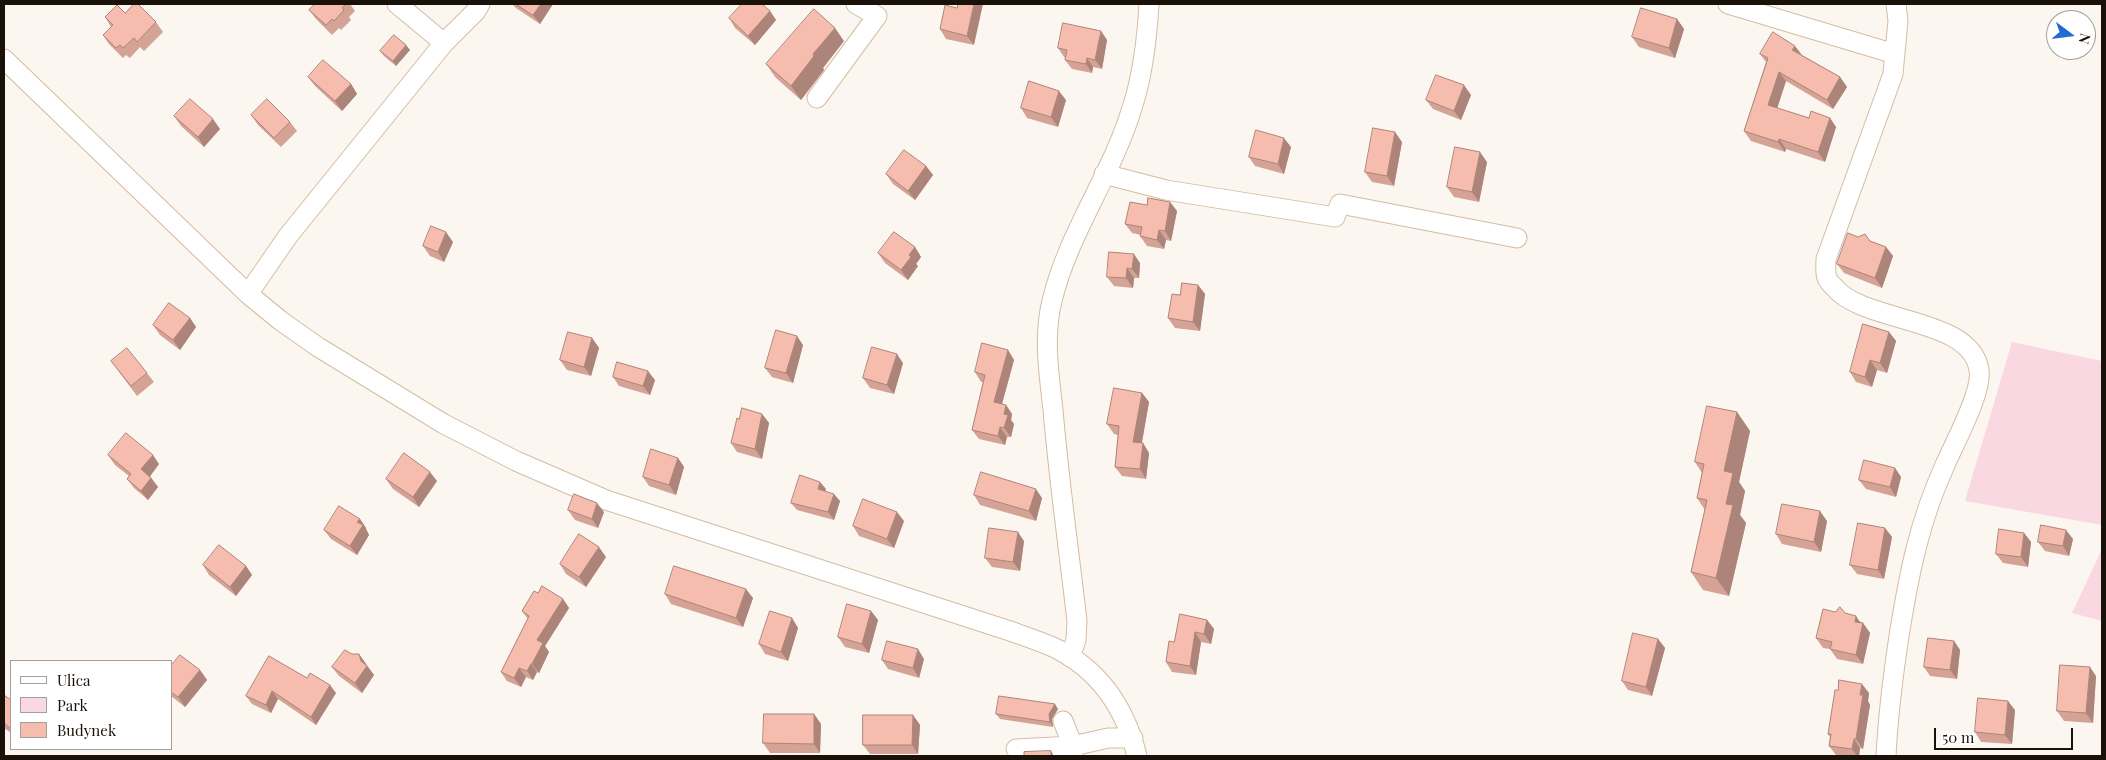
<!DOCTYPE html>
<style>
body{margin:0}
#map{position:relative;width:2106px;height:760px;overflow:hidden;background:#fcf6f1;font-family:"Playfair Display",serif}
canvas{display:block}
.frame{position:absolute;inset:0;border:5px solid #1a1108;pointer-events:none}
.legend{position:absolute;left:10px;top:660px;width:162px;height:90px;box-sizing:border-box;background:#fff;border:1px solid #a3a09c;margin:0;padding:6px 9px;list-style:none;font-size:15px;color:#1a1108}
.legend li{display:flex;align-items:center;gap:10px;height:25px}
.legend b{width:25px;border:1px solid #a3a09c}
.north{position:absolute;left:2046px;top:10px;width:50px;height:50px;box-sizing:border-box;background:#fff;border:1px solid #a3a09c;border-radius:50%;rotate:105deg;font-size:14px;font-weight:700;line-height:20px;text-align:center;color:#1a1108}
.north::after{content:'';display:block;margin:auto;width:18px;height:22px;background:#206ad5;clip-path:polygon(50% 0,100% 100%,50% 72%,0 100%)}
.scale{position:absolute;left:1934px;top:728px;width:139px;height:22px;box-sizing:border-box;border:2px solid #1a1108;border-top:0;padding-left:6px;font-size:15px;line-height:18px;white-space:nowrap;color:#1a1108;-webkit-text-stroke:4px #fff;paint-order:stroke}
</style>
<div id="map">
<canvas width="2106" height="760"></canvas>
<div class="frame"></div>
<ul class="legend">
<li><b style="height:6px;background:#fff"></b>Ulica</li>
<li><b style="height:14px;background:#f9d8e1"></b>Park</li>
<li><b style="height:14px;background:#f6bdaf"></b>Budynek</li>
</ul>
<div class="north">N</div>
<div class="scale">50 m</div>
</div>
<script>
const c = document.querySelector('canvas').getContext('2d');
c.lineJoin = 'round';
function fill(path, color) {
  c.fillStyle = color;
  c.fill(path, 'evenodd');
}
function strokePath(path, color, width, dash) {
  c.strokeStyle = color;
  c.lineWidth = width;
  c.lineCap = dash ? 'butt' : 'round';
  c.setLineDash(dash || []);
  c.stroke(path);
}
fill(new Path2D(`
 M 2012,342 L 2102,361 L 2102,525 L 1965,501 Z
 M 2102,549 L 2102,621 L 2072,613 Z`), '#f9d8e1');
const minor = new Path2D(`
 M 397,4 L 444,43
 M 1728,4 L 1895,54
 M 4,59 L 248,294 L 281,321 L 318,347 L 444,424 L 516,461 L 606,500 L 1010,631 C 1024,636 1039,641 1053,647 C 1099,669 1125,707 1137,756
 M 817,98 L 877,16 L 856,4
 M 1104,174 L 1166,190 L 1335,217 L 1340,204 L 1517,238
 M 248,294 L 288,236 L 444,43 L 476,11 L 480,4
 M 1070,657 L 1076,640 L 1077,621 C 1069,551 1059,481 1053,410 C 1049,374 1043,337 1052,301 C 1068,233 1112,175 1132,108 C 1143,75 1147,39 1149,4
 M 1063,721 L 1073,746 L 1108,738 L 1133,738
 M 1016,749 L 1073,746 L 1073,756
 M 1886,756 C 1888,716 1893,676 1899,636 C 1909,574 1919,522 1945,465 C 1954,444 1983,391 1979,370 C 1971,316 1864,324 1834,287 C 1832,285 1828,281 1827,278 C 1825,273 1826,265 1826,259 L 1893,74 L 1898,21 L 1896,4`);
strokePath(minor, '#d5bca2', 21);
strokePath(minor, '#fff', 19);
fill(new Path2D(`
 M 315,4 L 350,4 L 355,11 L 349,17 L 351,20 L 341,30 L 339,28 L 332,35 L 316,19 L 309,10 Z
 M 512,4 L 553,4 L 540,24 L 516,8 Z
 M 957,8 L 974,45 L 946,39 L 940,29 Z
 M 770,11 L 776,20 L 755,45 L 735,28 L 729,18 Z
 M 125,13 L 156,22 L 163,32 L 144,51 L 140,47 L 130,58 L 126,55 L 123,58 L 109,44 L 103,35 L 111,27 L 105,17 Z
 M 1677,19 L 1684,29 L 1675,58 L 1639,47 L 1632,37 Z
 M 1101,31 L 1107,40 L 1102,69 L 1093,67 L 1092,73 L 1072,69 L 1065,60 L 1065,58 L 1064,57 L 1058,48 Z
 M 844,41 L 823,68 L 824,70 L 801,100 L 776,78 L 766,64 Z
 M 410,50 L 396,66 L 384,56 L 380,51 Z
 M 1760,54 L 1802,55 L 1840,77 L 1847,87 L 1833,109 L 1786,81 L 1777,108 L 1809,118 L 1830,118 L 1836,127 L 1825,162 L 1786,149 L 1785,152 L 1751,141 L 1744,131 L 1766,62 Z
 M 308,77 L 351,84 L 357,94 L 342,111 L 315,86 Z
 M 1471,95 L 1461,120 L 1433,109 L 1426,100 Z
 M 1066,100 L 1058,127 L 1027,118 L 1021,108 Z
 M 251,115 L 290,122 L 297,131 L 281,147 L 258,125 Z
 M 174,116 L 220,129 L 204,147 L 181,126 Z
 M 1402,142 L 1394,186 L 1372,182 L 1365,172 Z
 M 1291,147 L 1284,174 L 1255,166 L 1249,157 Z
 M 1487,162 L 1479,202 L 1454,197 L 1447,187 Z
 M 926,166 L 933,175 L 915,200 L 893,184 L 886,174 Z
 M 1170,202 L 1177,211 L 1171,241 L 1166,240 L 1164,249 L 1147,246 L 1140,236 L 1141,235 L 1132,233 L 1125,224 L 1147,205 Z
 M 1870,241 L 1886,247 L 1893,256 L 1882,288 L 1844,273 L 1837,264 Z
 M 453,242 L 444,262 L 430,256 L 423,246 Z
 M 915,247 L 921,257 L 916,264 L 918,266 L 908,280 L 885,263 L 878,253 Z
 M 1140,263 L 1139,278 L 1134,278 L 1133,288 L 1114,286 L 1107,277 Z
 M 1198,285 L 1205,294 L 1200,331 L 1175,328 L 1168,318 L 1180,295 Z
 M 190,318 L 196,327 L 180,350 L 160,335 L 153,325 Z
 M 1889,332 L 1896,341 L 1887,373 L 1877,370 L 1872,387 L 1856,382 L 1850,372 Z
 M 592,338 L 599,348 L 591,376 L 567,370 L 560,360 Z
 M 803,345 L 793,383 L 772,377 L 765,368 Z
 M 1008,350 L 1014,360 L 1002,404 L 1006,405 L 1012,414 L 1011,420 L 1014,424 L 1011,437 L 1007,437 L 1005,445 L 979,439 L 972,430 L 983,382 L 981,382 L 975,372 Z
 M 111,361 L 147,373 L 154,382 L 137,396 Z
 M 903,363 L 894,394 L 870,388 L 863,378 Z
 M 613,377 L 655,380 L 650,395 L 619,386 Z
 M 1142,393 L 1149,402 L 1142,443 L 1143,443 L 1149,453 L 1146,479 L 1122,476 L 1115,467 L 1118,435 L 1114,434 L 1107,424 Z
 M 1737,412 L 1750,431 L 1739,482 L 1745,491 L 1740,515 L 1746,523 L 1729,596 L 1703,590 L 1691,572 L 1705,510 L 1697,498 L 1702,473 L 1695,462 Z
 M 762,414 L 769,423 L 762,459 L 737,452 L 731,443 Z
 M 108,455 L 159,464 L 150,476 L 158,487 L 148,500 L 134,488 L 127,479 L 129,476 L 115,465 Z
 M 678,458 L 684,467 L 676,495 L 649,486 L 643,477 Z
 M 1895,468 L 1901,477 L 1896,497 L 1866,489 L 1859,480 Z
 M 386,479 L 437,481 L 419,507 L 393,489 Z
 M 826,489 L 825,491 L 840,501 L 834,520 L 797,510 L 791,503 Z
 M 974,495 L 1042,498 L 1036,521 L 980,505 Z
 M 568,510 L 604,512 L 598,528 L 575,520 Z
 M 360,519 L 366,528 L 366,529 L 369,535 L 357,555 L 331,539 L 324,530 Z
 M 904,521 L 894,548 L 859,536 L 853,526 Z
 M 1827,521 L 1821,552 L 1782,544 L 1776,534 Z
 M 1885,528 L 1892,537 L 1884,579 L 1857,574 L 1850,565 Z
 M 2024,533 L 2031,542 L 2028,567 L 2003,563 L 1996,554 Z
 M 2073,539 L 2069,556 L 2045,551 L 2038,542 Z
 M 1024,541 L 1020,571 L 992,567 L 985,558 Z
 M 606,557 L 586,587 L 566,574 L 560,564 Z
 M 203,565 L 246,566 L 252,575 L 236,596 L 209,575 Z
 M 538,593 L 563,599 L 569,608 L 545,646 L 549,652 L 539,673 L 537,672 L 533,680 L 526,677 L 521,687 L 507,681 L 501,672 L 528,619 L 522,611 Z
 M 665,594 L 753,598 L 743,627 L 671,604 Z
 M 871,611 L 878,620 L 869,653 L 845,647 L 838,637 Z
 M 1845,613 L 1863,623 L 1870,633 L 1863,664 L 1837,659 L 1830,649 L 1823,648 L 1816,638 Z
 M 792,618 L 798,628 L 788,661 L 765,654 L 759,644 Z
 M 1207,620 L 1214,629 L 1211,644 L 1201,642 L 1196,675 L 1172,672 L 1166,662 L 1174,642 Z
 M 1658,639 L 1665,648 L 1652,696 L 1628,690 L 1622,681 Z
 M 1954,641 L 1960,650 L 1957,679 L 1930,676 L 1924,667 Z
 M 352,654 L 359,654 L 374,675 L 362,693 L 339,676 L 332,667 Z
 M 924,659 L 919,678 L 888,669 L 882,660 Z
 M 171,666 L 200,670 L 207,680 L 185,707 L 171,696 Z
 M 2096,676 L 2093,723 L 2064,721 L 2057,711 Z
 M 307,678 L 336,693 L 316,725 L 278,699 L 271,713 L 252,704 L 246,696 Z
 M 1869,693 L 1868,701 L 1870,705 L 1863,749 L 1860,748 L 1859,756 L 1844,756 L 1836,755 L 1829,746 L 1830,737 L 1828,734 Z
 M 4,695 L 11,700 L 11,733 L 4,728 Z
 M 1058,709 L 1052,719 L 1053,727 L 1000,719 L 996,714 Z
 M 2015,710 L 2012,744 L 1981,742 L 1975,732 Z
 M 814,714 L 821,724 L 820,753 L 770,753 L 763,743 Z
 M 913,715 L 920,725 L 918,754 L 870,754 L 863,745 Z`), '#d4a396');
fill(new Path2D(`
 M 541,4 L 553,4 L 540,24 L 533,15 Z
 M 974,4 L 983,4 L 974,45 L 967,36 Z
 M 770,11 L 776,20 L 755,45 L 748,36 Z
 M 1677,19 L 1684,29 L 1675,58 L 1669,48 Z
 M 835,28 L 844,41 L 823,68 L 824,70 L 801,100 L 791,86 L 813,54 Z
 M 1101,31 L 1107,40 L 1102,69 L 1095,60 Z
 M 406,45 L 410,50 L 396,66 L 393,61 Z
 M 1795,46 L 1802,55 L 1792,50 Z
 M 1087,58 L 1093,67 L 1092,73 L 1086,64 Z
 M 1779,72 L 1786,81 L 1775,115 L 1768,105 Z
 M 1840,77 L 1847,87 L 1833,109 L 1827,100 Z
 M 351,84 L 357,94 L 342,111 L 335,101 Z
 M 1464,85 L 1471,95 L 1461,120 L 1454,111 Z
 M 1059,91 L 1066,100 L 1058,127 L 1051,117 Z
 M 1830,118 L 1836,127 L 1825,162 L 1818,152 Z
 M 213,119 L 220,129 L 204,147 L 198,137 Z
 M 1395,132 L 1402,142 L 1394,186 L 1387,176 Z
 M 1284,138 L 1291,147 L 1284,174 L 1278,164 Z
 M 1779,139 L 1786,149 L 1785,152 L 1778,142 Z
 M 1480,152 L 1487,162 L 1479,202 L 1472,192 Z
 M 926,166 L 933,175 L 915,200 L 908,191 Z
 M 1170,202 L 1177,211 L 1171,241 L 1165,231 Z
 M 1159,230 L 1166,240 L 1164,249 L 1157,240 Z
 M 446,232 L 453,242 L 444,262 L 438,252 Z
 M 915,247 L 921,257 L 916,264 L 918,266 L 908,280 L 901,270 L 909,255 Z
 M 1886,247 L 1893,256 L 1882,288 L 1875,278 Z
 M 1134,254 L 1140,263 L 1139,278 L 1132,269 Z
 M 1127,268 L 1134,278 L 1133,288 L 1126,278 Z
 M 1198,285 L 1205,294 L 1200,331 L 1193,322 Z
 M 190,318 L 196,327 L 180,350 L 173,340 Z
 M 1889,332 L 1896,341 L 1887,373 L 1880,363 Z
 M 797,336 L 803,345 L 793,383 L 786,373 Z
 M 592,338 L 599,348 L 591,376 L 584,367 Z
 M 1008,350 L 1014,360 L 1000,411 L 994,402 Z
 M 897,354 L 903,363 L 894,394 L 887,385 Z
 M 1870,360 L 1877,370 L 1872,387 L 1865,377 Z
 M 648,371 L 655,380 L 650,395 L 643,386 Z
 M 1142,393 L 1149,402 L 1140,452 L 1133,442 Z
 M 1006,405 L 1012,414 L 1011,420 L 1014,424 L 1011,437 L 1004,428 L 1004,414 Z
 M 1737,412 L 1750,431 L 1739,482 L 1745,491 L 1740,515 L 1746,523 L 1729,596 L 1716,578 L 1726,504 L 1724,471 Z
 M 762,414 L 769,423 L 762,459 L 755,449 Z
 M 1000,427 L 1007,437 L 1005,445 L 998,436 Z
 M 1143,443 L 1149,453 L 1146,479 L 1140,469 Z
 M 153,455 L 159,464 L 148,479 L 141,469 Z
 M 678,458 L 684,467 L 676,495 L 669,485 Z
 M 1895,468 L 1901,477 L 1896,497 L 1890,487 Z
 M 430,472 L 437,481 L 419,507 L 413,497 Z
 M 151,478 L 158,487 L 148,500 L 141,491 Z
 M 820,482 L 826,489 L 824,496 L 818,489 Z
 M 1036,489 L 1042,498 L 1036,521 L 1029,511 Z
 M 834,494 L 840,501 L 834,520 L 828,512 Z
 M 597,503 L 604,512 L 598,528 L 592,519 Z
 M 1820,511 L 1827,521 L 1821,552 L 1814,542 Z
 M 897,512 L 904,521 L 894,548 L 887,539 Z
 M 360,519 L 366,528 L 366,529 L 369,535 L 357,555 L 350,546 L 357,522 Z
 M 1885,528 L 1892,537 L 1884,579 L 1878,570 Z
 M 2066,530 L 2073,539 L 2069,556 L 2063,546 Z
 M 1018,532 L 1024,541 L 1020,571 L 1013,562 Z
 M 2024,533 L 2031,542 L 2028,567 L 2021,557 Z
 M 599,547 L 606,557 L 586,587 L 579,577 Z
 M 246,566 L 252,575 L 236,596 L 230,587 Z
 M 746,589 L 753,598 L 743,627 L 736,618 Z
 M 563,599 L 569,608 L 545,646 L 549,652 L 539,673 L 532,664 L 537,640 Z
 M 871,611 L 878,620 L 869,653 L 862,644 Z
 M 1856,616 L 1862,625 L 1863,623 L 1870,633 L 1863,664 L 1856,655 L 1855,622 Z
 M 792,618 L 798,628 L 788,661 L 781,652 Z
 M 1207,620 L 1214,629 L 1211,644 L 1204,634 Z
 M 1195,632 L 1201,642 L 1196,675 L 1190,666 Z
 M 1658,639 L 1665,648 L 1652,696 L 1646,687 Z
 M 1954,641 L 1960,650 L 1957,679 L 1950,670 Z
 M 918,649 L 924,659 L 919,678 L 913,668 Z
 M 359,654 L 366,664 L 366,667 L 367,666 L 374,675 L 362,693 L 355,683 L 361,661 Z
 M 531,664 L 537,672 L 533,680 L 527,671 Z
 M 2090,667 L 2096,676 L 2093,723 L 2086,713 Z
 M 519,668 L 526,677 L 521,687 L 514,678 Z
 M 200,670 L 207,680 L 185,707 L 178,697 Z
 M 1862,684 L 1869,693 L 1868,701 L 1870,705 L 1863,749 L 1856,739 L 1860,695 Z
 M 330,685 L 336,693 L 316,725 L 311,717 Z
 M 272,691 L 278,699 L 271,713 L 266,705 Z
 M 2008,701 L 2015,710 L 2012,744 L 2005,735 Z
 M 1055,704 L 1058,709 L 1052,719 L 1053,727 L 1050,722 L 1049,714 Z
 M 814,714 L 821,724 L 820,753 L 814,744 Z
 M 913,715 L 920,725 L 918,754 L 912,745 Z
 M 1854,739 L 1860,748 L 1859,756 L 1857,756 L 1852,749 Z
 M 1051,751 L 1054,756 L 1051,756 Z`), '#ac847a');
const building = new Path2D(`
 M 134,4 L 138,4 L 156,22 L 137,42 L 134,38 L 123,48 L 120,45 L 116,48 L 103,35 L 113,25 L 105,17 L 117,5 L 125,13 Z
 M 315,4 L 346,4 L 342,8 L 344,10 L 334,21 L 332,19 L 326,25 L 309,10 Z
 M 516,4 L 541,4 L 533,15 Z
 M 742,4 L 762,4 L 770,11 L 748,36 L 729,18 Z
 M 958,4 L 974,4 L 967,36 L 940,29 L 945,5 L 957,8 Z
 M 1641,8 L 1677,19 L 1669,48 L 1632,37 Z
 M 814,9 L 835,28 L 813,54 L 814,56 L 791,86 L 766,64 Z
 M 1063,23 L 1101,31 L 1095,60 L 1087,58 L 1086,64 L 1065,60 L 1067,50 L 1058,48 Z
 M 1773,32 L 1795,46 L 1792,50 L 1840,77 L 1827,100 L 1779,72 L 1768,105 L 1809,118 L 1811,111 L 1830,118 L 1818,152 L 1779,139 L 1778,142 L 1744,131 L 1768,58 L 1760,54 Z
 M 394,35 L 406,45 L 393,61 L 380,51 Z
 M 323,60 L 351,84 L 335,101 L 308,77 Z
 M 1436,75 L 1464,85 L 1454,111 L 1426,100 Z
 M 1029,81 L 1059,91 L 1051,117 L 1021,108 Z
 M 190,99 L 213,119 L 198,137 L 174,116 Z
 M 267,99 L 290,122 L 274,138 L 251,115 Z
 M 1373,128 L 1395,132 L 1387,176 L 1365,172 Z
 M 1256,130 L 1284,138 L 1278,164 L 1249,157 Z
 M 1455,147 L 1480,152 L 1472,192 L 1447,187 Z
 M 904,150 L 926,166 L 908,191 L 886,174 Z
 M 1148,198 L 1170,202 L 1165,231 L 1159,230 L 1157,240 L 1140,236 L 1142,227 L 1125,224 L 1130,202 L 1147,205 Z
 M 431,226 L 446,232 L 438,252 L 423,246 Z
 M 894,232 L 915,247 L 909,255 L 911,257 L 901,270 L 878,253 Z
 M 1848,233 L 1858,237 L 1865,234 L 1870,241 L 1886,247 L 1875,278 L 1837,264 Z
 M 1109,252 L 1134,254 L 1132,269 L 1127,268 L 1126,278 L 1107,277 Z
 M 1182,283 L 1198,285 L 1193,322 L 1168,318 L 1172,294 L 1180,295 Z
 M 169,303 L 190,318 L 173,340 L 153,325 Z
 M 1863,324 L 1889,332 L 1880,363 L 1870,360 L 1865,377 L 1850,372 Z
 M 776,330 L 797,336 L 786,373 L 765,368 Z
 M 568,332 L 592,338 L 584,367 L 560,360 Z
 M 982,343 L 1008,350 L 994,402 L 1006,405 L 1004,414 L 1008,415 L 1004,428 L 1000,427 L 998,436 L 972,430 L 985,375 L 975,372 Z
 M 872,347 L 897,354 L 887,385 L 863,378 Z
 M 127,348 L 147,373 L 131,386 L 111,361 Z
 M 617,362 L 648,371 L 643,386 L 613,377 Z
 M 1114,388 L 1142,393 L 1133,442 L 1143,443 L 1140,469 L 1115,467 L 1119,426 L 1107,424 Z
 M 1707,406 L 1737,412 L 1724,471 L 1733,473 L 1726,504 L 1733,505 L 1716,578 L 1691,572 L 1707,500 L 1697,498 L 1704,464 L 1695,462 Z
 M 742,408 L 762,414 L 755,449 L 731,443 L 737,418 L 739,419 Z
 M 126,433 L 153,455 L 141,469 L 151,478 L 141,491 L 127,479 L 131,474 L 108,455 Z
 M 651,449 L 678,458 L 669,485 L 643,477 Z
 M 404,453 L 430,472 L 413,497 L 386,479 Z
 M 1864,460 L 1895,468 L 1890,487 L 1859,480 Z
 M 981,472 L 1036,489 L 1029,511 L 974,495 Z
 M 800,475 L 820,482 L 818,489 L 834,494 L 828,512 L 791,503 Z
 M 574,494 L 597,503 L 592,519 L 568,510 Z
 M 863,499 L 897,512 L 887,539 L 853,526 Z
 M 1782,504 L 1820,511 L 1814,542 L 1776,534 Z
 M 339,506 L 360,519 L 357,522 L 363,525 L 350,546 L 324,530 Z
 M 1858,523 L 1885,528 L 1878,570 L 1850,565 Z
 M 2041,525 L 2066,530 L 2063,546 L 2038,542 Z
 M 989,528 L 1018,532 L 1013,562 L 985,558 Z
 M 1999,529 L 2024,533 L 2021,557 L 1996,554 Z
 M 579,534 L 599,547 L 579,577 L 560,564 Z
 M 219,545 L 246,566 L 230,587 L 203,565 Z
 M 674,566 L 746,589 L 736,618 L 665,594 Z
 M 542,586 L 563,599 L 537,640 L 543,643 L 532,664 L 531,664 L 527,671 L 519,668 L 514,678 L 501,672 L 529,616 L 522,611 L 534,591 L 538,593 Z
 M 847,604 L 871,611 L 862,644 L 838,637 Z
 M 1840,607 L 1845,613 L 1856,616 L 1855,622 L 1863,623 L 1856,655 L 1830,649 L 1832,642 L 1816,638 L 1823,609 L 1835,612 Z
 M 770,611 L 792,618 L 781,652 L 759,644 Z
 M 1180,614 L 1207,620 L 1204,634 L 1195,632 L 1190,666 L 1166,662 L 1169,641 L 1174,642 Z
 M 1633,633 L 1658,639 L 1646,687 L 1622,681 Z
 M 1928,638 L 1954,641 L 1950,670 L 1924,667 Z
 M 887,641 L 918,649 L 913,668 L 882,660 Z
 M 345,650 L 352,654 L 359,654 L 361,661 L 367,666 L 355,683 L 332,667 Z
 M 180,655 L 200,670 L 178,697 L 171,692 L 171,666 Z
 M 269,656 L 307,678 L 310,673 L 330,685 L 311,717 L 272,691 L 266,705 L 246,696 Z
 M 2060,665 L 2090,667 L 2086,713 L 2057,711 Z
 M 1839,680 L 1862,684 L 1860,695 L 1863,695 L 1856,739 L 1854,739 L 1852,749 L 1829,746 L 1831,734 L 1828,734 L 1835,690 L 1838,690 Z
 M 4,695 L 11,700 L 11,729 L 4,723 Z
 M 999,696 L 1055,704 L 1049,714 L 1050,722 L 996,714 Z
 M 1978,698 L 2008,701 L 2005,735 L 1975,732 Z
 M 764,714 L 814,714 L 814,744 L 763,743 Z
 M 863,715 L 913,715 L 912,745 L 863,745 Z
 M 1051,751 L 1051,756 L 1024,756 L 1024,752 Z`);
fill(building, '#f6bdaf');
strokePath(building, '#ac847a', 1);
</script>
